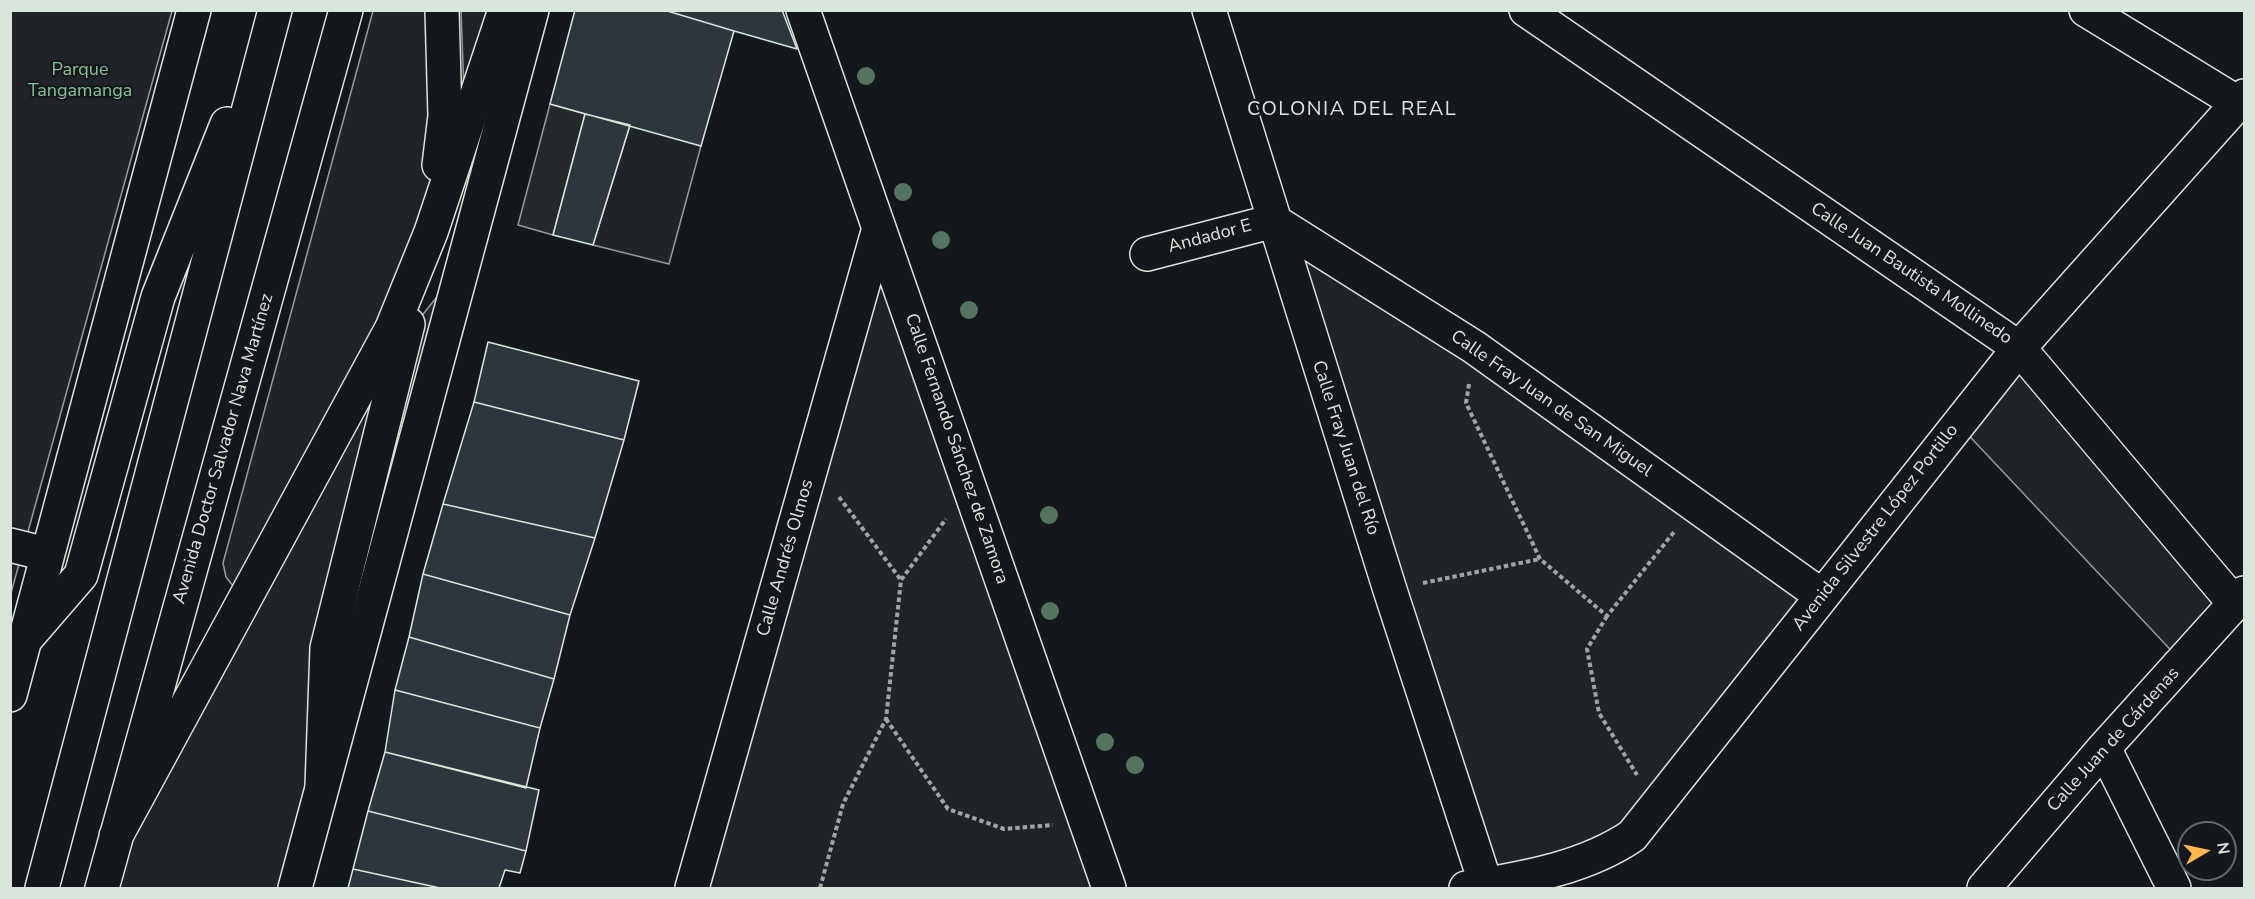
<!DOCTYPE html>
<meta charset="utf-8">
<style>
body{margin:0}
#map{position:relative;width:2255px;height:899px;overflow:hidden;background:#14181c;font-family:"Nunito Sans",sans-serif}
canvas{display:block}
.frame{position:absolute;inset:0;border:12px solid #d8e6dc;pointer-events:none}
.north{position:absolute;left:2177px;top:821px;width:60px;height:60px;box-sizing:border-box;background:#14181c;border:2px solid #626a69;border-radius:50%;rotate:81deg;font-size:16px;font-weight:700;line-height:24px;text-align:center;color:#d8e6dc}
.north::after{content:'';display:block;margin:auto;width:21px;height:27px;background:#ffb74d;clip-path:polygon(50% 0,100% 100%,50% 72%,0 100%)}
</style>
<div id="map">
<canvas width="2255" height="899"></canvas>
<div class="frame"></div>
<div class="north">N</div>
</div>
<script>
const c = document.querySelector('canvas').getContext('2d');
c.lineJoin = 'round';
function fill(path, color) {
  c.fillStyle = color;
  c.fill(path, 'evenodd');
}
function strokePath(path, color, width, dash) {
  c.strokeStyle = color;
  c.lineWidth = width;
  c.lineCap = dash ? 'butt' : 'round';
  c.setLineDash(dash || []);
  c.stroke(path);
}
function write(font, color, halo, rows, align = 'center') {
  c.font = font + ' "Nunito Sans",sans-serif';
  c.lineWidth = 4.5;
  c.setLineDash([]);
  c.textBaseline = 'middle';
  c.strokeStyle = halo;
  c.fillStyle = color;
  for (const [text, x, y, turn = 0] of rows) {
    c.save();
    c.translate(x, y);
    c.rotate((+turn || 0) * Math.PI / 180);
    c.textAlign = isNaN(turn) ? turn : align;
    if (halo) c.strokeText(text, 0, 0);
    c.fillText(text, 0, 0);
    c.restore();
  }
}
const green = new Path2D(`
 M 11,11 L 172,11 L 11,593 Z
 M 373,11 L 442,11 L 445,116 L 391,354 L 461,267 L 295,888 L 110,888 L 237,591 L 226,577 L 223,563 Z
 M 461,11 L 498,11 L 465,119 Z
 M 630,125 L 701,146 L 669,264 L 593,245 Z
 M 1274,221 L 1822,596 L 1632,836 L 1486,885 Z
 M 879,228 L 1109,888 L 692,888 Z
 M 2019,348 L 2235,604 L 2183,663 L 1958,424 Z`);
fill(green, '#202428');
strokePath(green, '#939e99', 1.5);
const parking = new Path2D(`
 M 550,104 L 585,114 L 553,235 L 518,225 Z`);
fill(parking, '#24282b');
strokePath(parking, '#939e99', 1.5);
const building = new Path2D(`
 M 575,10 L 664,10 L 734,31 L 701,146 L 550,104 Z
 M 664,10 L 782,10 L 797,49 L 734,31 Z
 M 585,114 L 630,125 L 593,245 L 553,235 Z
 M 488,342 L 639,381 L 624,440 L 474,402 Z
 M 474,402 L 624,440 L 595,538 L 443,504 Z
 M 443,504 L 595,538 L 570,615 L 423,574 Z
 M 423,574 L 570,615 L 554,679 L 409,637 Z
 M 409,637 L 554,679 L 540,728 L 395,690 Z
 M 395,690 L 540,728 L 526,788 L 385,752 Z
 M 385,752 L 539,790 L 526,851 L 368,811 Z
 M 368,811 L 526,851 L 520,873 L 505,870 L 499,888 L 440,888 L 353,869 Z
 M 353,869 L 440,888 L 348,888 Z`);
fill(building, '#2c363c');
strokePath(building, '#d8e6dc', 1.5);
const minor = new Path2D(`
 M 803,10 L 1109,888
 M 1209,10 L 1390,590 L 1486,885
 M 1526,10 L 2019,348 L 2235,604
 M 2086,10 L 2238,103
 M 1147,254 L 1274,221 L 1474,347 L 1822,596
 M 10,545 L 46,554
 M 2104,748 L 2174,888
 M 692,888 L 879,228
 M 1466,888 C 1523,878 1583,869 1632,836 L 2019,348 L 2244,96
 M 1984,888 L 2104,748 L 2244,593`);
const major = new Path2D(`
 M 10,695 L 194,10
 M 295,888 L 532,10`);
const highway = new Path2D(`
 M 439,165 L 445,116 L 442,10
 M 24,641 L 81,575 L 158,297 L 227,124
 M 322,786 L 327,648 L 408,324
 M 116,836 L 392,328 L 431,232 L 505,10
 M 42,888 L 275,10
 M 102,888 L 346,10`);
strokePath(minor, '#d8e6dc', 36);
strokePath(major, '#d8e6dc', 36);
strokePath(highway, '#d8e6dc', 36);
strokePath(new Path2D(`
 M 1469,384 L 1466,403 L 1540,559 L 1607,616 L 1674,532
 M 839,497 L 901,580
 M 1423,583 L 1540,559
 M 1607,616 L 1587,649 L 1599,713 L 1637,775
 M 886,719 L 948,809 L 1004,829 L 1053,825
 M 820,888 L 843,804 L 886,719 L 901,580 L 946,519`), '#9da8a2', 4, [4.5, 3]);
strokePath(minor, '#14181c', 33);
strokePath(major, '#14181c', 33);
strokePath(highway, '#14181c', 33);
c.fillStyle = '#55745f';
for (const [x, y] of [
 [866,76],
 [903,192],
 [941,240],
 [969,310],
 [1049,515],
 [1050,611],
 [1105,742],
 [1135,765]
]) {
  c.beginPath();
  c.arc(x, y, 9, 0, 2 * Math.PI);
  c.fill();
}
write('18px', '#8ac095', '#14181c', [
 ["Parque",80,71],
 ["Tangamanga",80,92]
]);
write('18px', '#d8e6dc', '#14181c', [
 ["Andador E",1210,237,-15],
 ["Calle Juan Bautista Mollinedo",1911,274,34],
 ["Calle Fray Juan de San Miguel",1551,404,35],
 ["Calle Fray Juan del Río",1345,448,72],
 ["Avenida Doctor Salvador Nava Martínez",224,449,-74],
 ["Calle Fernando Sánchez de Zamora",956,449,71],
 ["Avenida Silvestre López Portillo",1876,528,-52],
 ["Calle Andrés Olmos",786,558,-74],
 ["Calle Juan de Cárdenas",2114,740,-48]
]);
c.letterSpacing = '1.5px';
write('20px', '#d8e6dc', '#14181c', [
 ["COLONIA DEL REAL",1352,110]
]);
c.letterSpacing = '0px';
</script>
